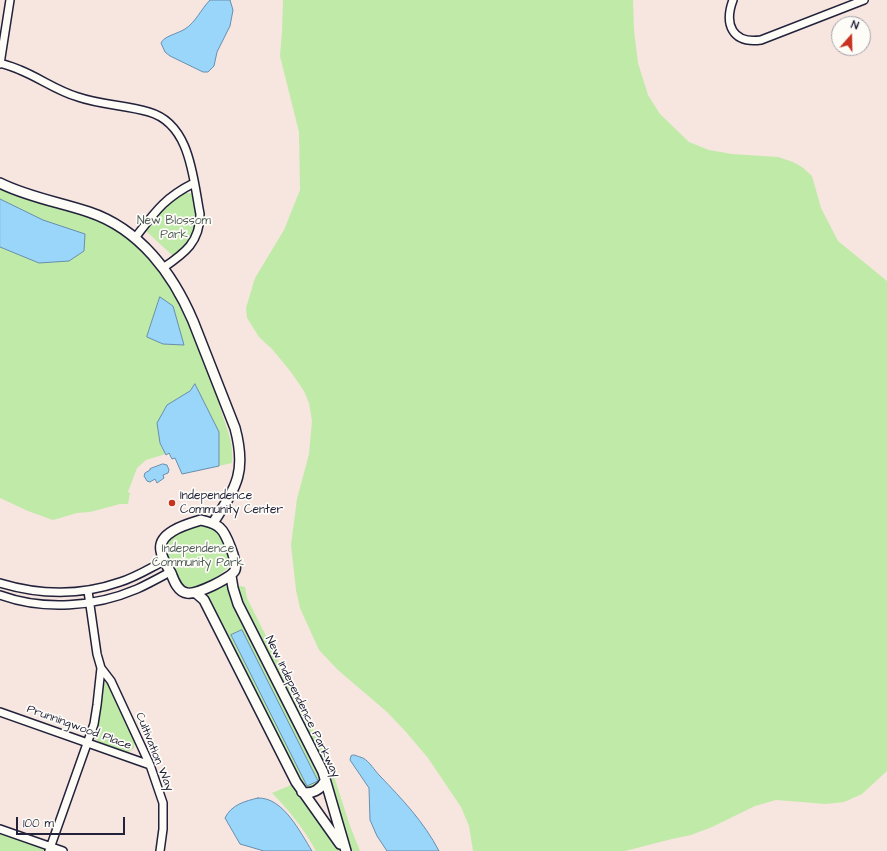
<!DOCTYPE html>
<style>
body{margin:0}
#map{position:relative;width:887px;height:851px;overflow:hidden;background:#f7e5e0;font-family:"Architects Daughter",sans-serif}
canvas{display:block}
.north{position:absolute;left:831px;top:16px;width:40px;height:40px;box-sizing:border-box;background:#fdfcf7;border:1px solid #a5a5ac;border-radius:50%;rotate:20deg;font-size:11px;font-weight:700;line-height:16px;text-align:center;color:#22223b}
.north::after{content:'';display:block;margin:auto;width:14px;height:18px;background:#c8321e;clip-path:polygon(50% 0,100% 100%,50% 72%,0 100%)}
.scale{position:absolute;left:16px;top:817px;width:109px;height:18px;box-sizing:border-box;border:2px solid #22223b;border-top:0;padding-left:5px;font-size:12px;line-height:14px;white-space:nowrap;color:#22223b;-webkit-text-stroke:3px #fdfcf7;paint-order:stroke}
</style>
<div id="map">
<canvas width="887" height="851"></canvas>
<div class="north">N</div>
<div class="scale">100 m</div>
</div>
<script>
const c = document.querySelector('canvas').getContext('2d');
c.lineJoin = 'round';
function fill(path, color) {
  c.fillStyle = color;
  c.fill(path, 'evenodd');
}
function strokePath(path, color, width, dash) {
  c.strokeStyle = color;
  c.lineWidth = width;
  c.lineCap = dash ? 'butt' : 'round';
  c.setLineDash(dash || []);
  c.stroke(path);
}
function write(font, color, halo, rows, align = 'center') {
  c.font = font + ' "Architects Daughter",sans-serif';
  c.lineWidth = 3.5;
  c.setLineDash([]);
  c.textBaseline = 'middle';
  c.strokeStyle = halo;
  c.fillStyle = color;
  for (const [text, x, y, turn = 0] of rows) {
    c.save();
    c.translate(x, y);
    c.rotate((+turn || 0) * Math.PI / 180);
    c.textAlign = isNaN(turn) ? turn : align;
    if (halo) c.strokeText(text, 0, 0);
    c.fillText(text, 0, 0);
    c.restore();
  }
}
fill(new Path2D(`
 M 283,0 L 633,0 L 634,30 L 638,63 L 648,95 L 660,114 L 689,142 L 709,150 L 732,154 L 778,157 L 793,162 L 802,167 L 812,176 L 821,208 L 838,241 L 887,281 L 887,771 L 862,794 L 844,802 L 826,804 L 776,800 L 755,806 L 712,827 L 691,835 L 672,839 L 625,851 L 473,851 L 469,826 L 461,807 L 428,758 L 406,732 L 387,712 L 338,670 L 319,650 L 300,608 L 296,590 L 291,545 L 297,499 L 309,454 L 312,421 L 309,403 L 304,391 L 291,372 L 272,349 L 259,337 L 247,318 L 246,308 L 255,278 L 284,230 L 300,190 L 299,132 L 280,56 L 282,32 Z
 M 0,188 C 11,192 22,197 34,201 C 64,210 95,216 122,233 C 139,245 157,263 167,281 C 172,290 176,300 181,309 C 196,341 209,373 220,407 C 226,428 234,441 232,463 L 182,474 L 175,458 L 172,459 L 169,453 L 146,460 L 137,468 L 128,492 L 130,493 L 128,504 L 120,504 L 90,512 L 77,513 L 53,520 L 28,511 L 0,498 Z
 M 185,192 L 193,194 L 195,197 C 198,229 198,234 173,256 L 146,231 C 157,217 168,199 185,192 Z
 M 203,524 C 215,529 217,532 223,542 C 226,548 231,555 230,562 C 229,573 197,590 188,587 C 181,585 178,576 175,570 C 172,565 168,559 166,554 C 161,536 191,528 203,524 Z
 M 225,583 L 321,776 L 321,780 L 317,786 L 304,790 L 205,593 Z
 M 235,585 L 245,587 L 247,598 L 330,764 L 350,826 L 360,851 L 352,851 L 336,809 L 326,769 L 243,604 L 238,600 Z
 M 106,682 L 108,684 L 135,742 L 134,748 C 131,750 131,751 128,752 C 121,752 97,743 94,737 L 100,707 L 103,684 Z
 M 291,785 L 297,791 L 333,839 L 340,851 L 316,851 C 304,829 289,810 272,793 Z
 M 0,832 L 42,847 L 44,851 L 0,851 Z`), '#c0eaa7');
const water = new Path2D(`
 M 210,0 L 230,0 L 233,10 L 230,26 L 217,52 L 214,66 L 208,72 L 203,72 L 170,56 L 165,52 L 161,43 C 164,36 177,34 185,29 C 196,22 201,9 210,0 Z
 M 0,199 L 43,220 L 85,234 L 84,251 L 69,261 L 39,263 L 0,247 Z
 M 160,297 L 173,306 L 184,345 L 163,344 L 147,337 Z
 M 195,384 L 219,432 L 219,466 L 182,474 L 175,458 L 172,459 L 169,453 L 166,455 L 160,443 L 157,423 L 167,405 L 190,391 Z
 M 163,464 L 167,465 L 169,470 L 168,473 L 163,475 L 164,478 L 157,483 L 155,479 L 150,482 L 147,481 L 144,476 L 145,473 L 150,470 L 150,469 Z
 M 242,630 L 318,781 L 307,786 L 231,635 Z
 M 354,755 C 357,756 360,757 363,758 C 370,762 374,770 380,776 C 402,799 424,822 439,851 L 387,851 L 377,836 L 370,820 L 369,788 L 350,760 L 351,756 Z
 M 258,798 C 283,797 300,832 312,851 L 264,851 L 240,844 L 225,818 C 231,805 245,801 258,798 Z`);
fill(water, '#99d6fa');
strokePath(water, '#698eae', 1);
const minor = new Path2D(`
 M 733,0 C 724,24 732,44 761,40 L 864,0
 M 0,63 C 7,65 14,67 20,70 C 40,78 57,91 78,97 C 101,105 126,105 149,112 C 191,124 193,179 200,214 C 200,242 185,253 163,268
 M 0,64 L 10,0
 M 135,238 C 155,212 164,198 194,183
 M 0,583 C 40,595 80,596 120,582 C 136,577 150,568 164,561
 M 88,591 L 97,654 L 101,668 L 111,681 L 150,765 L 163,803 L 163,829 L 160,851
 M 0,595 C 44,611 95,607 137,589 C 148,584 159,578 170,572
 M 0,712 L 150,765
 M 0,829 L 63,851
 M 49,851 L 94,724 L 97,705 L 101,668`);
const tertiary = new Path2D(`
 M 0,183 C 28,197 59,202 89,212 C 140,229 173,274 193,321 L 235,428 C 247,473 236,487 213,523
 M 201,520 C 208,522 215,523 220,528 C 226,533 238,563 235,570 C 232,578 196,595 187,593 C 178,592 174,581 171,573 C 167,566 162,559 161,551 C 157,532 188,524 201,520 Z
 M 231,576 L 233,588 L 238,604 L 323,772 L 346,851
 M 196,593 L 204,600 L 296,782 L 340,844
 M 302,792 C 312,795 321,789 325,781`);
strokePath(minor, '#22223b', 10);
strokePath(tertiary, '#22223b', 12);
strokePath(minor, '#fdfcf7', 7);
strokePath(tertiary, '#fdfcf7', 9);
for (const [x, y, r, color] of [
 [172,503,4,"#c8321e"]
]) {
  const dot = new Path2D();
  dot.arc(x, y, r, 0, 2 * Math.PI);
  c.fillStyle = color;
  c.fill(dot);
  strokePath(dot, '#fdfcf7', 1.5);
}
write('12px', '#515e5b', '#fdfcf7', [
 ["New Blossom",174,221],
 ["Park",174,235],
 ["Independence",198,549],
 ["Community Park",198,563]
]);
write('12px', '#22223b', '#fdfcf7', [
 ["Independence",180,496],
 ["Community Center",180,510]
], 'left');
write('12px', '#22223b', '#fdfcf7', [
 ["New Independence Parkway",302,707,64],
 ["Prunningwood Place",79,728,20],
 ["Cultivation Way",154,752,68]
]);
</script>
